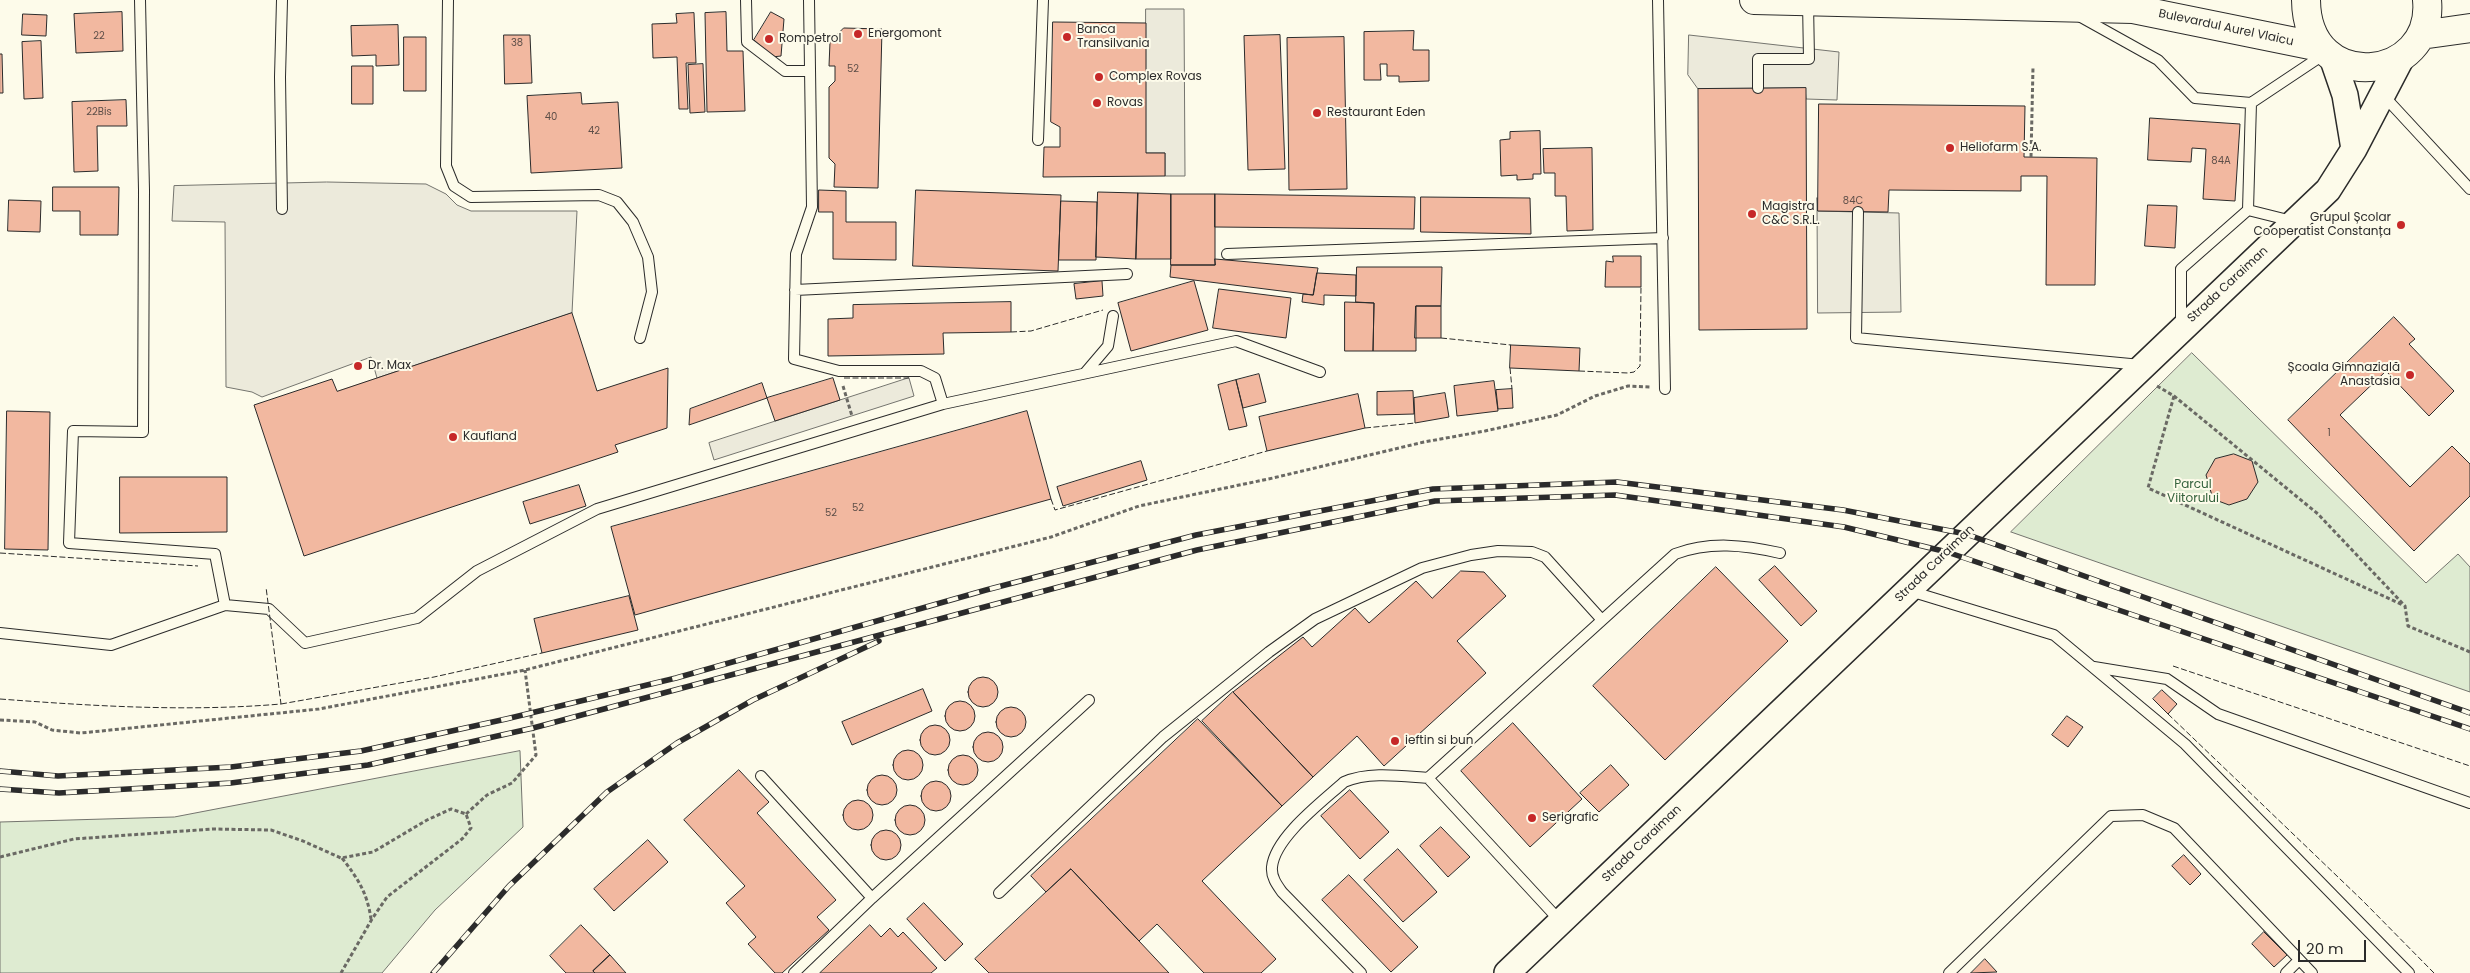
<!DOCTYPE html>
<meta charset="utf-8">
<style>
body{margin:0}
#map{position:relative;width:2470px;height:973px;overflow:hidden;background:#fdfbea;font-family:Poppins,sans-serif}
canvas{display:block}
.scale{position:absolute;left:2298px;top:940px;width:68px;height:22px;box-sizing:border-box;border:2px solid #2b2b2b;border-top:0;padding-left:6px;font-size:15px;line-height:18px;white-space:nowrap;color:#2b2b2b;-webkit-text-stroke:4px #fdfbea;paint-order:stroke}
</style>
<div id="map">
<canvas width="2470" height="973"></canvas>
<div class="scale">20 m</div>
</div>
<script>
const c = document.querySelector('canvas').getContext('2d');
c.lineJoin = 'round';
function fill(path, color) {
  c.fillStyle = color;
  c.fill(path, 'evenodd');
}
function strokePath(path, color, width, dash) {
  c.strokeStyle = color;
  c.lineWidth = width;
  c.lineCap = dash ? 'butt' : 'round';
  c.setLineDash(dash || []);
  c.stroke(path);
}
function write(font, color, halo, rows, align = 'center') {
  c.font = font + ' Poppins,sans-serif';
  c.lineWidth = 4;
  c.setLineDash([]);
  c.textBaseline = 'middle';
  c.strokeStyle = halo;
  c.fillStyle = color;
  for (const [text, x, y, turn = 0] of rows) {
    c.save();
    c.translate(x, y);
    c.rotate((+turn || 0) * Math.PI / 180);
    c.textAlign = isNaN(turn) ? turn : align;
    if (halo) c.strokeText(text, 0, 0);
    c.fillText(text, 0, 0);
    c.restore();
  }
}
const green = new Path2D(`
 M 2192,353 L 2426,583 L 2458,554 L 2470,567 L 2470,692 L 2011,532 Z
 M 520,751 L 523,827 L 435,910 L 382,973 L 0,973 L 0,822 L 174,817 Z`);
fill(green, '#deebd1');
strokePath(green, '#74746e', 1);
const parking = new Path2D(`
 M 1146,9 L 1184,9 L 1185,176 L 1165,176 L 1165,153 L 1146,153 Z
 M 1689,35 L 1839,52 L 1837,100 L 1806,99 L 1805,88 L 1698,89 L 1688,75 Z
 M 327,182 L 426,184 L 446,194 L 457,205 L 471,211 L 577,211 L 572,313 L 377,378 L 371,357 L 262,397 L 252,392 L 226,387 L 225,222 L 172,221 L 174,186 Z
 M 1817,198 L 1818,211 L 1899,213 L 1901,312 L 1818,313 Z
 M 909,378 L 914,396 L 714,460 L 709,443 Z`);
fill(parking, '#eceadb');
strokePath(parking, '#74746e', 1);
const building = new Path2D(`
 M 122,12 L 123,51 L 76,53 L 74,14 Z
 M 726,12 L 727,51 L 743,51 L 745,111 L 707,112 L 705,13 Z
 M 771,12 L 784,19 L 781,56 L 772,57 L 754,40 Z
 M 694,13 L 696,63 L 686,63 L 688,109 L 679,109 L 677,57 L 653,58 L 652,24 L 677,23 L 676,14 Z
 M 23,14 L 47,15 L 46,36 L 22,35 Z
 M 1053,22 L 1146,23 L 1146,153 L 1165,153 L 1165,176 L 1043,177 L 1044,147 L 1060,147 L 1060,127 L 1051,122 Z
 M 398,25 L 399,65 L 376,66 L 376,55 L 352,56 L 351,26 Z
 M 844,28 L 882,29 L 878,188 L 834,187 L 835,164 L 829,158 L 829,87 L 835,81 L 835,66 L 829,66 L 830,42 Z
 M 1414,31 L 1413,50 L 1429,50 L 1429,81 L 1399,82 L 1399,76 L 1387,76 L 1387,64 L 1380,64 L 1381,80 L 1364,80 L 1364,32 Z
 M 504,35 L 530,35 L 532,83 L 505,84 Z
 M 1280,35 L 1285,169 L 1248,170 L 1244,36 Z
 M 404,37 L 426,37 L 426,91 L 404,91 Z
 M 1344,37 L 1347,189 L 1289,190 L 1287,38 Z
 M 41,41 L 43,98 L 24,99 L 22,42 Z
 M 0,54 L 2,54 L 3,93 L 0,93 Z
 M 703,64 L 705,112 L 690,113 L 688,65 Z
 M 352,66 L 373,66 L 373,104 L 352,104 Z
 M 1806,88 L 1807,329 L 1699,330 L 1698,89 Z
 M 581,93 L 582,104 L 618,102 L 622,168 L 531,173 L 527,96 Z
 M 126,100 L 127,126 L 97,126 L 98,171 L 74,172 L 72,102 Z
 M 1819,104 L 2025,106 L 2024,157 L 2097,158 L 2095,285 L 2046,285 L 2047,176 L 2021,176 L 2021,191 L 1889,190 L 1888,212 L 1818,211 Z
 M 2150,118 L 2240,124 L 2235,201 L 2203,199 L 2206,149 L 2192,148 L 2191,162 L 2148,160 Z
 M 1540,131 L 1541,174 L 1533,174 L 1533,179 L 1517,180 L 1517,175 L 1501,176 L 1500,140 L 1510,139 L 1510,132 Z
 M 1592,148 L 1593,230 L 1567,231 L 1566,196 L 1555,196 L 1555,173 L 1544,173 L 1543,149 Z
 M 53,187 L 119,187 L 118,235 L 80,235 L 80,211 L 53,211 Z
 M 819,190 L 846,191 L 846,222 L 896,222 L 896,260 L 833,259 L 833,212 L 819,212 Z
 M 916,190 L 1061,195 L 1058,271 L 913,266 Z
 M 1098,192 L 1138,193 L 1136,259 L 1096,257 Z
 M 1138,193 L 1171,194 L 1171,259 L 1136,259 Z
 M 1171,194 L 1215,194 L 1215,265 L 1171,265 Z
 M 1215,194 L 1415,197 L 1414,229 L 1215,227 Z
 M 1421,197 L 1530,198 L 1531,234 L 1421,232 Z
 M 9,200 L 41,201 L 40,232 L 8,231 Z
 M 1061,201 L 1097,202 L 1096,260 L 1059,260 Z
 M 2148,205 L 2177,206 L 2175,248 L 2145,246 Z
 M 1613,256 L 1641,256 L 1641,287 L 1605,287 L 1606,261 L 1613,262 Z
 M 1215,259 L 1318,268 L 1313,295 L 1170,277 L 1171,265 L 1215,265 Z
 M 1357,267 L 1442,267 L 1441,306 L 1416,306 L 1416,351 L 1373,351 L 1374,303 L 1356,302 Z
 M 1317,273 L 1356,275 L 1356,296 L 1324,295 L 1324,305 L 1302,302 L 1303,294 L 1313,295 Z
 M 1102,281 L 1103,296 L 1076,299 L 1074,284 Z
 M 1194,281 L 1208,330 L 1131,351 L 1118,303 Z
 M 1219,289 L 1291,298 L 1286,338 L 1213,328 Z
 M 1011,302 L 1011,332 L 943,333 L 944,354 L 828,356 L 828,319 L 853,318 L 853,305 Z
 M 1345,302 L 1374,303 L 1373,351 L 1345,351 Z
 M 1416,306 L 1441,306 L 1441,338 L 1415,338 Z
 M 572,313 L 597,391 L 668,368 L 667,428 L 615,445 L 618,452 L 304,556 L 254,405 L 332,379 L 337,391 Z
 M 2394,317 L 2415,339 L 2409,344 L 2454,391 L 2429,416 L 2386,371 L 2340,415 L 2410,487 L 2452,446 L 2470,464 L 2470,496 L 2414,551 L 2288,420 Z
 M 1511,345 L 1580,348 L 1579,371 L 1510,368 Z
 M 1259,374 L 1266,402 L 1243,408 L 1236,380 Z
 M 833,378 L 840,400 L 775,421 L 767,398 Z
 M 1236,380 L 1247,426 L 1229,430 L 1218,385 Z
 M 1494,381 L 1498,411 L 1457,416 L 1454,386 Z
 M 762,383 L 767,398 L 689,425 L 690,409 Z
 M 1512,389 L 1513,408 L 1498,409 L 1496,390 Z
 M 1413,391 L 1414,414 L 1377,415 L 1377,392 Z
 M 1445,393 L 1449,417 L 1415,423 L 1414,398 Z
 M 1358,394 L 1365,428 L 1267,451 L 1259,417 Z
 M 7,411 L 50,412 L 48,550 L 5,549 Z
 M 1027,411 L 1051,499 L 635,615 L 611,527 Z
 M 2234,454 L 2252,461 L 2258,482 L 2247,499 L 2229,505 L 2213,499 L 2206,475 L 2215,459 Z
 M 1141,461 L 1147,480 L 1063,506 L 1057,487 Z
 M 120,477 L 227,477 L 227,532 L 120,533 Z
 M 579,485 L 586,506 L 530,524 L 523,502 Z
 M 1775,566 L 1817,611 L 1801,626 L 1759,580 Z
 M 1716,567 L 1788,641 L 1665,760 L 1593,686 Z
 M 1461,571 L 1484,572 L 1506,596 L 1457,641 L 1486,673 L 1384,766 L 1357,736 L 1313,777 L 1233,692 L 1303,637 L 1312,647 L 1355,608 L 1369,623 L 1416,581 L 1432,598 Z
 M 629,596 L 638,630 L 542,653 L 534,619 Z
 M968 692a15 15 0 1 1 30 0a15 15 0 1 1-30 0Z
 M 923,689 L 932,711 L 852,745 L 842,722 Z
 M 2162,690 L 2177,704 L 2168,714 L 2153,699 Z
 M 1233,692 L 1313,777 L 1282,806 L 1202,721 Z
 M945 716a15 15 0 1 1 30 0a15 15 0 1 1-30 0Z
 M996 722a15 15 0 1 1 30 0a15 15 0 1 1-30 0Z
 M 2067,716 L 2083,727 L 2068,747 L 2052,735 Z
 M 1198,719 L 1282,806 L 1202,881 L 1276,959 L 1261,973 L 1204,973 L 1157,924 L 1139,941 L 1071,869 L 1046,892 L 1031,876 Z
 M 1513,723 L 1582,799 L 1530,847 L 1461,771 Z
 M920 740a15 15 0 1 1 30 0a15 15 0 1 1-30 0Z
 M973 747a15 15 0 1 1 30 0a15 15 0 1 1-30 0Z
 M893 765a15 15 0 1 1 30 0a15 15 0 1 1-30 0Z
 M948 770a15 15 0 1 1 30 0a15 15 0 1 1-30 0Z
 M 1611,765 L 1629,785 L 1599,812 L 1580,793 Z
 M 739,770 L 769,802 L 757,813 L 836,900 L 817,917 L 829,930 L 782,973 L 775,973 L 748,944 L 756,937 L 726,903 L 745,886 L 684,820 Z
 M867 790a15 15 0 1 1 30 0a15 15 0 1 1-30 0Z
 M921 796a15 15 0 1 1 30 0a15 15 0 1 1-30 0Z
 M 1350,790 L 1389,832 L 1360,859 L 1321,816 Z
 M843 815a15 15 0 1 1 30 0a15 15 0 1 1-30 0Z
 M895 820a15 15 0 1 1 30 0a15 15 0 1 1-30 0Z
 M 1441,827 L 1470,857 L 1448,877 L 1420,846 Z
 M871 845a15 15 0 1 1 30 0a15 15 0 1 1-30 0Z
 M 648,840 L 668,862 L 614,911 L 594,889 Z
 M 1398,849 L 1437,892 L 1403,922 L 1364,880 Z
 M 2184,855 L 2201,874 L 2190,885 L 2172,866 Z
 M 1071,869 L 1139,941 L 1169,973 L 989,973 L 975,959 Z
 M 1349,875 L 1418,947 L 1391,972 L 1322,900 Z
 M 924,903 L 963,944 L 945,961 L 907,919 Z
 M 581,925 L 610,955 L 593,971 L 595,973 L 566,973 L 550,956 Z
 M 870,925 L 881,937 L 890,928 L 898,937 L 903,932 L 937,968 L 931,973 L 820,973 Z
 M 2264,932 L 2287,955 L 2274,967 L 2252,944 Z
 M 610,955 L 626,973 L 595,973 L 593,971 Z
 M 1985,959 L 1997,972 L 1971,973 Z`);
fill(building, '#f2b8a0');
strokePath(building, '#2b2b2b', 1);
const service = new Path2D(`
 M 140,0 L 144,190 L 143,432 L 73,431 L 69,543 L 215,554 L 225,605 L 269,609 L 305,643 L 417,618 L 477,571 L 597,509 L 943,404 L 935,378 L 921,371 L 839,371 L 794,359 L 796,254 L 812,207 L 809,0
 M 448,0 L 446,166 L 454,186 L 471,197 L 599,195 L 617,202 L 633,222 L 648,257 L 652,292 L 640,338
 M 746,0 L 747,42 L 785,71 L 810,71
 M 1658,0 L 1665,389
 M 2079,16 L 2158,60 L 2195,98 L 2251,103 L 2326,53
 M 1758,88 L 1758,59 L 1809,59 L 1808,2
 M 2383,95 L 2470,189
 M 1038,140 L 1043,0
 M 282,209 L 280,77 L 282,0
 M 2248,210 L 2251,103
 M 1858,212 L 1856,338 L 2141,365
 M 1227,254 L 1663,238
 M 795,290 L 1127,274
 M 2181,325 L 2181,269 L 2248,210 L 2292,221
 M 1085,373 L 1108,346 L 1113,316
 M 943,404 L 1236,341 L 1320,372
 M 1910,591 L 2054,635 L 2185,744 L 2409,973
 M 0,633 L 111,645 L 225,605
 M 2094,667 L 2167,679 L 2218,714 L 2470,803
 M 761,776 L 872,898 L 1089,700
 M 999,893 L 1163,737 L 1269,652 L 1315,619 L 1422,568 L 1471,555 L 1498,551 L 1532,552 L 1545,557 L 1602,620
 M 1561,922 L 1428,778 L 1675,554 C 1710,541 1744,545 1780,553
 M 794,973 L 872,898
 M 1361,973 L 1282,892 C 1277,885 1271,877 1272,867 C 1275,837 1322,802 1344,782 C 1369,771 1401,776 1428,778
 M 1949,973 L 2111,816 L 2143,815 L 2174,828 L 2312,973
 M 2286,973 L 2299,960`);
const tertiary = new Path2D(`
 M 2332,57 L 2345,95 L 2354,149
 M 1507,973 L 2328,190 L 2354,149 L 2402,57`);
const primary = new Path2D(`
 M 1754,0 L 2133,9 L 2320,47
 M 2306,0 C 2307,97 2435,82 2427,0
 M 2421,35 L 2470,28`);
strokePath(service, '#2b2b2b', 12);
strokePath(tertiary, '#2b2b2b', 28);
strokePath(primary, '#2b2b2b', 30);
strokePath(new Path2D(`
 M 2031,157 L 2033,67
 M 843,386 L 852,416
 M 2157,386 L 2174,396 L 2318,514 L 2405,606 L 2408,626 L 2470,652
 M 2174,396 L 2148,488 L 2403,605
 M 0,720 L 35,722 L 52,730 L 81,733 L 319,709 L 525,670 L 1051,537 L 1139,506 L 1273,478 L 1424,442 L 1485,431 L 1557,415 L 1595,396 L 1628,386 L 1650,387
 M 466,814 L 487,795 L 512,783 L 536,755 L 525,670
 M 0,857 L 74,839 L 212,829 L 271,830 L 303,841 L 341,858 L 373,852 L 427,820 L 451,809 L 466,814 L 471,828 L 462,839 L 387,897 L 372,919 L 341,973
 M 342,858 C 358,879 367,892 371,919`), '#6a6964', 3, [4, 2.5]);
strokePath(service, '#fdfbea', 10);
strokePath(tertiary, '#fdfbea', 25);
strokePath(primary, '#fdfbea', 28);
const rail = new Path2D(`
 M 0,771 L 58,776 L 231,767 L 361,751 L 506,719 L 676,678 L 986,590 L 1196,535 L 1433,489 L 1617,482 L 1843,510 L 1966,534 L 2470,713
 M 0,789 L 59,793 L 231,783 L 368,765 L 533,728 L 1197,550 L 1435,501 L 1615,495 L 1844,527 L 1947,552 L 2470,729
 M 433,973 L 509,886 L 607,792 L 677,743 L 753,700 L 879,641`);
strokePath(rail, '#2b2b2b', 5.5);
strokePath(rail, '#fdfbea', 4, [11]);
strokePath(new Path2D(`
 M 1011,332 L 1031,331 L 1103,310
 M 1441,338 L 1511,345
 M 1510,368 L 1512,389
 M 1579,371 L 1628,373 L 1634,372 L 1640,366 L 1641,287
 M 844,378 L 909,378
 M 1365,428 L 1415,423
 M 1051,499 L 1055,510 L 1267,451
 M 0,553 L 198,566
 M 2173,666 L 2470,766
 M 0,699 C 93,706 187,712 281,704 L 266,587
 M 281,704 L 434,677 L 542,653
 M 2168,714 L 2363,901 L 2434,973`), '#2b2b2b', 1, [6, 2.5]);
for (const [x, y, r, color] of [
 [858,34,5,"#c62828"],
 [1067,37,5,"#c62828"],
 [769,39,5,"#c62828"],
 [1099,77,5,"#c62828"],
 [1097,103,5,"#c62828"],
 [1317,113,5,"#c62828"],
 [1950,148,5,"#c62828"],
 [1752,214,5,"#c62828"],
 [2401,225,5,"#c62828"],
 [358,366,5,"#c62828"],
 [2410,375,5,"#c62828"],
 [453,437,5,"#c62828"],
 [1395,741,5,"#c62828"],
 [1532,818,5,"#c62828"]
]) {
  const dot = new Path2D();
  dot.arc(x, y, r, 0, 2 * Math.PI);
  c.fillStyle = color;
  c.fill(dot);
  strokePath(dot, '#fdfbea', 2);
}
write('10px', '#5d4e48', null, [
 ["22",99,36],
 ["38",517,43],
 ["52",853,69],
 ["22Bis",99,112],
 ["40",551,117],
 ["42",594,131],
 ["84A",2221,161],
 ["84C",1853,201],
 ["1",2329,433],
 ["52",858,508],
 ["52",831,513]
]);
write('12px', '#2b2b2b', '#fdfbea', [
 ["Bulevardul Aurel Vlaicu",2226,28,12],
 ["Strada Caraiman",2228,285,-43],
 ["Strada Caraiman",1935,564,-44],
 ["Strada Caraiman",1642,844,-44]
]);
write('12px', '#2b2b2b', '#fdfbea', [
 ["Banca",1077,30],
 ["Transilvania",1077,44],
 ["Energomont",868,34],
 ["Rompetrol",779,39],
 ["Complex Rovas",1109,77],
 ["Rovas",1107,103],
 ["Restaurant Eden",1327,113],
 ["Heliofarm S.A.",1960,148],
 ["Magistra",1762,207],
 ["C&C S.R.L.",1762,221],
 ["Grupul Școlar",2391,218,"right"],
 ["Cooperatist Constanța",2391,232,"right"],
 ["Dr. Max",368,366],
 ["Școala Gimnazială",2400,368,"right"],
 ["Anastasia",2400,382,"right"],
 ["Kaufland",463,437],
 ["ieftin si bun",1405,741],
 ["Serigrafic",1542,818]
], 'left');
write('12px', '#34623c', '#fdfbea', [
 ["Parcul",2193,485],
 ["Viitorului",2193,499]
]);
</script>
